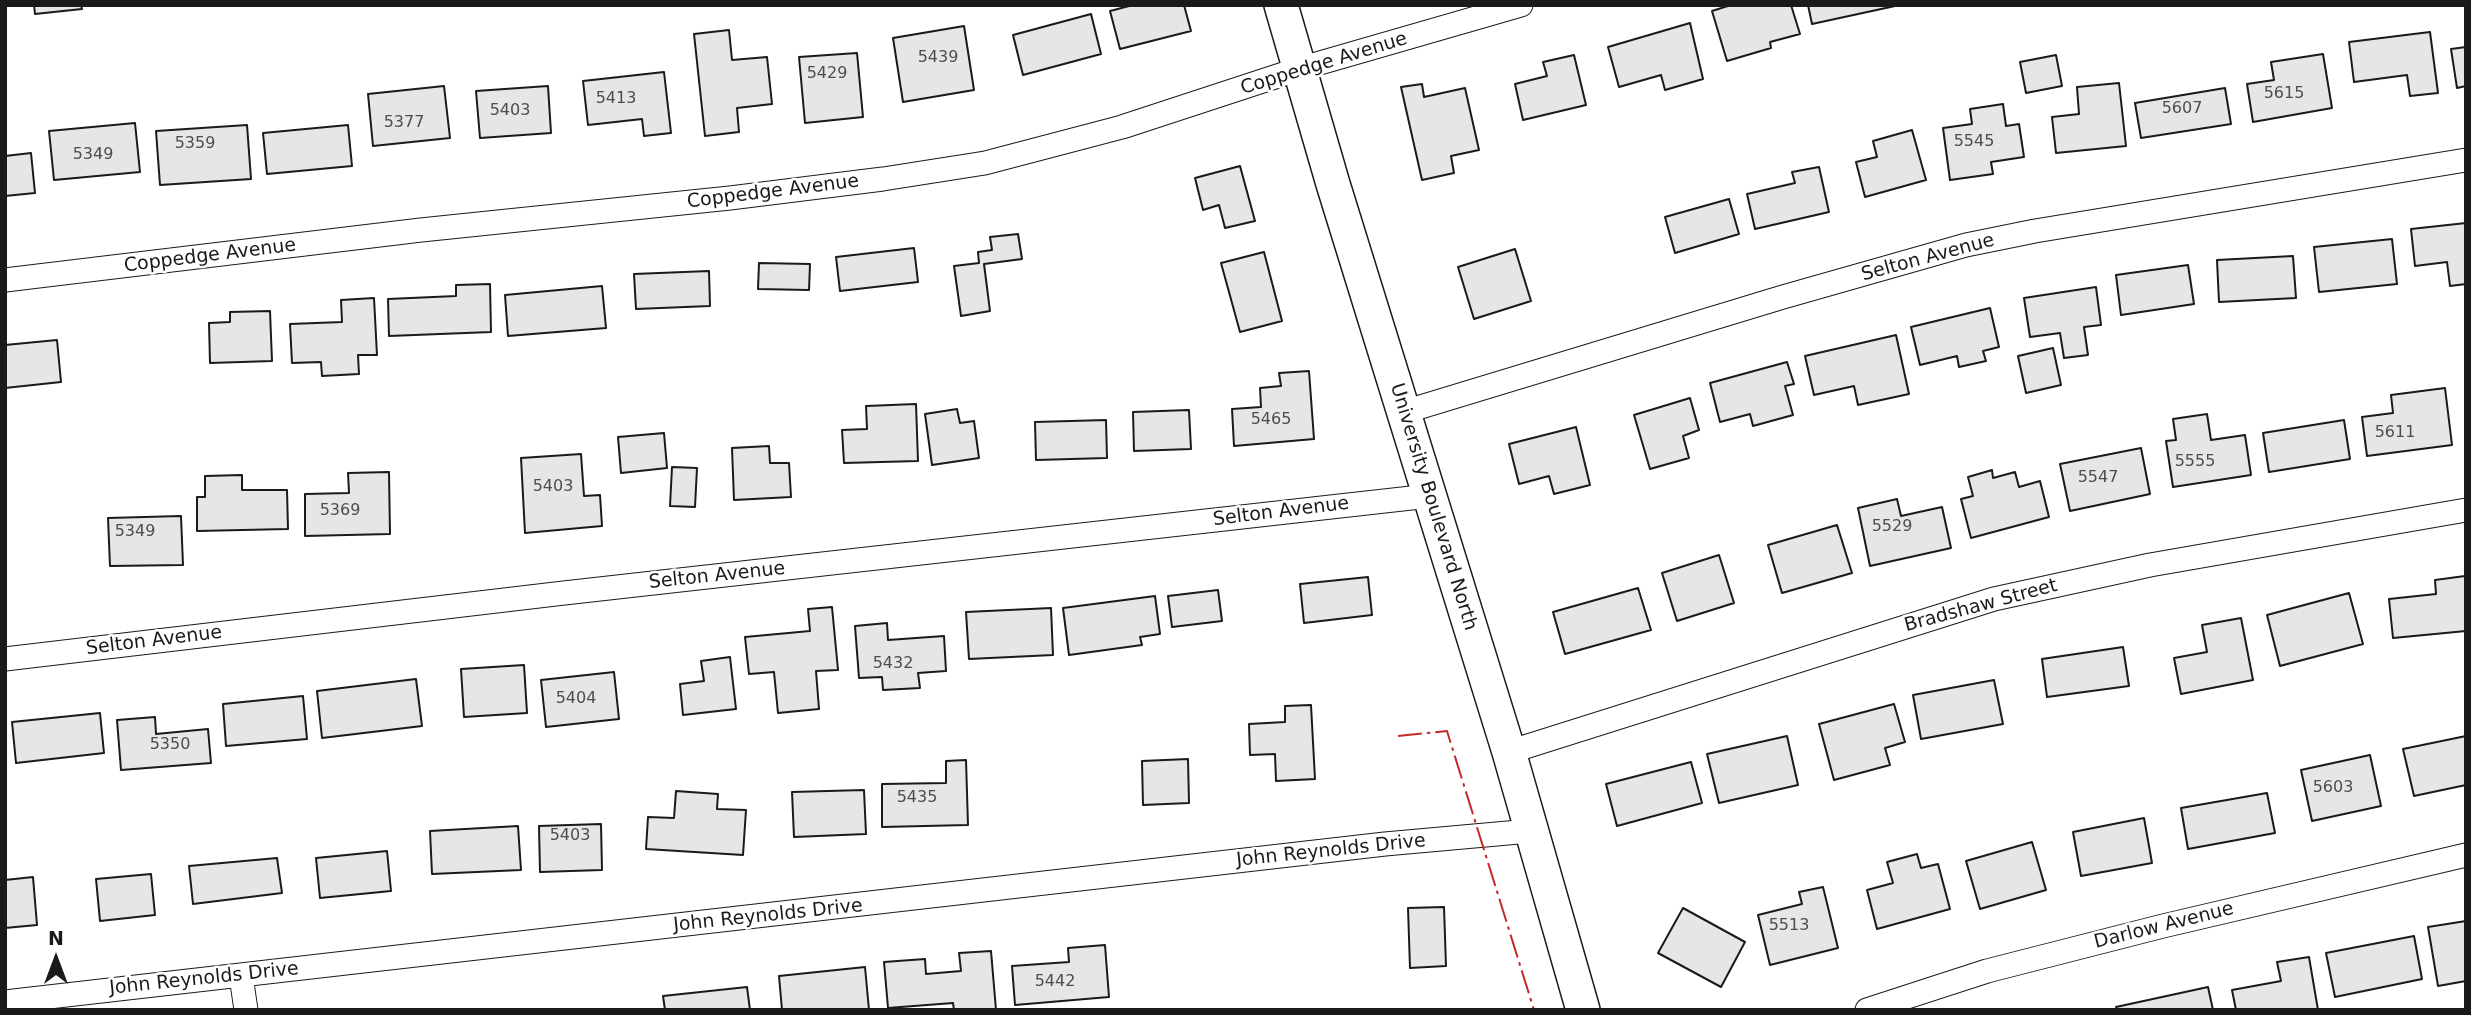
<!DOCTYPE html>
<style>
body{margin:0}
#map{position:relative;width:2471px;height:1015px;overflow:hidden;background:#fff;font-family:"DejaVu Sans",sans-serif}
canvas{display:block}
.frame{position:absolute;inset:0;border:7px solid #1a1a1a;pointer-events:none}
.north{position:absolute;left:21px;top:924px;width:70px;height:70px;-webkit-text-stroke:5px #fff;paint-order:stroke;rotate:0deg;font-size:19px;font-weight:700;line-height:28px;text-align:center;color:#1a1a1a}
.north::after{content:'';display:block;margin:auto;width:24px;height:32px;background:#1a1a1a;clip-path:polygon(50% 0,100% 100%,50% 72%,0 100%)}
</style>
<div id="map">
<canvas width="2471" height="1015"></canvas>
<div class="frame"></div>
<div class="north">N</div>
</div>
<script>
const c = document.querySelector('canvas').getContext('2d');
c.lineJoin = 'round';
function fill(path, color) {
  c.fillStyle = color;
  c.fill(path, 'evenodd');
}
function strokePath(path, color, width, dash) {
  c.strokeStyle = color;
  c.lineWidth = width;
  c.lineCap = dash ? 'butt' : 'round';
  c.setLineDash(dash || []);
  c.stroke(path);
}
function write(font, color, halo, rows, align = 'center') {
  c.font = font + ' "DejaVu Sans",sans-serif';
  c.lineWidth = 5;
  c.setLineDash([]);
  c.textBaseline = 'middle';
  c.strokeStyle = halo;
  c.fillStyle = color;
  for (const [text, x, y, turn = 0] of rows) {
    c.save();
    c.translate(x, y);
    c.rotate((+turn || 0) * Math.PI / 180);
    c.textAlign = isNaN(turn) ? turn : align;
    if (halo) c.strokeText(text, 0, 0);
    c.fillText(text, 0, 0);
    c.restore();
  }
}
const building = new Path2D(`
 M 34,5 L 81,5 L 82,9 L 35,14 Z
 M 1133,5 L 1184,5 L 1191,31 L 1120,49 L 1110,11 Z
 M 1731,5 L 1791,5 L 1800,34 L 1770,42 L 1771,48 L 1727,61 L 1712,11 Z
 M 1808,5 L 1895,5 L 1895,6 L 1812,24 Z
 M 1091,14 L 1101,54 L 1023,75 L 1013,35 Z
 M 1690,23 L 1703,79 L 1665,90 L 1661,75 L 1619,87 L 1608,47 Z
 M 964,26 L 974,90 L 903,102 L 893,38 Z
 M 729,30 L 732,60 L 767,57 L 772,104 L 737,108 L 739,132 L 705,136 L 694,34 Z
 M 2430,32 L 2438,93 L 2410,96 L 2407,75 L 2354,82 L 2349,42 Z
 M 2466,47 L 2466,86 L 2457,88 L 2451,49 Z
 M 857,53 L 863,117 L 805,123 L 799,57 Z
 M 2323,54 L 2332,108 L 2253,122 L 2247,84 L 2274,80 L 2271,62 Z
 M 1574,55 L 1586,105 L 1523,120 L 1515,84 L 1547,76 L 1543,62 Z
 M 2056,55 L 2062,86 L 2026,93 L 2020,62 Z
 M 664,72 L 671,133 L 644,136 L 642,119 L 588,125 L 583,81 Z
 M 2119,83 L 2126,146 L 2056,153 L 2052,117 L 2079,114 L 2077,87 Z
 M 1422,84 L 1424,97 L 1465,88 L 1479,150 L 1451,156 L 1454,173 L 1422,180 L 1401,87 Z
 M 444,86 L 450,138 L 373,146 L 368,94 Z
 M 548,86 L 551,133 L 480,138 L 476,91 Z
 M 2225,88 L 2231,124 L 2141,138 L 2135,103 Z
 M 2003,104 L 2006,126 L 2019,124 L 2024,157 L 1991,162 L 1993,174 L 1950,180 L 1943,128 L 1972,124 L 1970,109 Z
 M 135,123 L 140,172 L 54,180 L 49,131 Z
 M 247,125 L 251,179 L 160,185 L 156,131 Z
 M 348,125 L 352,166 L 267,174 L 263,133 Z
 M 1912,130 L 1926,180 L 1865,197 L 1856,162 L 1877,157 L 1873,141 Z
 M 31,153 L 35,193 L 5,196 L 5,156 Z
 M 1240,166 L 1255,221 L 1225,228 L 1219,205 L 1203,210 L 1195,178 Z
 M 1819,167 L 1829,212 L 1755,229 L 1747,194 L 1795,183 L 1792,172 Z
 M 1729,199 L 1739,234 L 1675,253 L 1665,217 Z
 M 2466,223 L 2466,284 L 2450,286 L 2447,262 L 2415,266 L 2411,229 Z
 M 1018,234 L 1022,259 L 984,264 L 990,311 L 961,316 L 954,266 L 979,263 L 978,252 L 992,250 L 990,237 Z
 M 2392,239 L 2397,284 L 2319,292 L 2314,247 Z
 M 914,248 L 918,282 L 840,291 L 836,257 Z
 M 1515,249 L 1531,301 L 1474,319 L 1458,267 Z
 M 1264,252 L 1282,321 L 1240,332 L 1221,263 Z
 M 2293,256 L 2296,298 L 2219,302 L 2217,260 Z
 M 759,263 L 810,264 L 809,290 L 758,289 Z
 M 2188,265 L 2194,304 L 2121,315 L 2116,275 Z
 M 709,271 L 710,306 L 636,309 L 634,274 Z
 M 490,284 L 491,332 L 389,336 L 388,299 L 456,296 L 456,285 Z
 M 602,286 L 606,328 L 508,336 L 505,295 Z
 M 2096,287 L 2101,325 L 2084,327 L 2088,355 L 2064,358 L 2060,333 L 2030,337 L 2024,298 Z
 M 374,298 L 377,355 L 358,355 L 359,374 L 322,376 L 321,362 L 292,363 L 290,324 L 342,322 L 341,300 Z
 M 1990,308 L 1999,347 L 1983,351 L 1986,361 L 1959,367 L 1957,356 L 1920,365 L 1911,327 Z
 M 270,311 L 272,361 L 210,363 L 209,323 L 230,322 L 230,312 Z
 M 1896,335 L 1909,394 L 1858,405 L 1854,386 L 1814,395 L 1805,356 Z
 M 57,340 L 61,382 L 5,388 L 5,345 Z
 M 2053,348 L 2061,385 L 2026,393 L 2018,356 Z
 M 1787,362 L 1794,384 L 1785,386 L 1793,415 L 1753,426 L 1750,414 L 1720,422 L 1710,383 Z
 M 1309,371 L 1314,439 L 1234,446 L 1232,409 L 1261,407 L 1260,388 L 1281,386 L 1279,373 Z
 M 2445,388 L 2452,445 L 2367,456 L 2362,417 L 2393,413 L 2391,395 Z
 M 1690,398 L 1699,430 L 1683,436 L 1689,458 L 1650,469 L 1634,415 Z
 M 916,404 L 918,461 L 844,463 L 842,430 L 867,429 L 866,406 Z
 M 957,409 L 960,423 L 974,421 L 979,458 L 932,465 L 925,414 Z
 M 1189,410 L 1191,449 L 1134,451 L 1133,412 Z
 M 2207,414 L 2211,440 L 2245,435 L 2251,475 L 2173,487 L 2166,441 L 2176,440 L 2173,419 Z
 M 1106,420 L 1107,458 L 1036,460 L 1035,422 Z
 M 2344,420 L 2350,459 L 2269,472 L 2263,433 Z
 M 1576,427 L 1590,485 L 1554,494 L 1549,476 L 1519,484 L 1509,444 Z
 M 664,433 L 667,468 L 621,473 L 618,437 Z
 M 769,446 L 770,463 L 789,463 L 791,497 L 734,500 L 732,448 Z
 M 2141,448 L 2150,494 L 2070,511 L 2060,464 Z
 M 581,454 L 584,496 L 600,495 L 602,526 L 525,533 L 521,458 Z
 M 672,467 L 697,468 L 695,507 L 670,506 Z
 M 1992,470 L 1993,478 L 2015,472 L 2019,487 L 2040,481 L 2049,517 L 1971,538 L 1961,499 L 1973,496 L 1968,477 Z
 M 389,472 L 390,534 L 305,536 L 305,494 L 349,493 L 348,473 Z
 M 242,475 L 242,490 L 287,490 L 288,529 L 197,531 L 197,497 L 205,497 L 205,476 Z
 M 1897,499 L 1901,516 L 1942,507 L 1951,548 L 1870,566 L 1858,508 Z
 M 181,516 L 183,565 L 110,566 L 108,518 Z
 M 1837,525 L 1852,573 L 1782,593 L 1768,545 Z
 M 1719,555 L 1734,603 L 1677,621 L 1662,573 Z
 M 2465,576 L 2466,631 L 2393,638 L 2389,599 L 2436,594 L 2435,580 Z
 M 1368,577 L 1372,615 L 1304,623 L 1300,584 Z
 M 1638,588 L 1651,630 L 1565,654 L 1553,612 Z
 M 1218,590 L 1222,621 L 1172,627 L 1168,596 Z
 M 2349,593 L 2363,644 L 2280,666 L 2267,615 Z
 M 1155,596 L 1160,634 L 1140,637 L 1142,645 L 1069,655 L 1063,608 Z
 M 832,607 L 838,670 L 816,671 L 819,709 L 778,713 L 774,672 L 749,674 L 745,637 L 810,631 L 808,609 Z
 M 1051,608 L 1053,655 L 969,659 L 966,612 Z
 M 2241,618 L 2253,680 L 2181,694 L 2174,658 L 2207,652 L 2202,625 Z
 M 887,623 L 888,640 L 944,636 L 946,671 L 918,673 L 920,688 L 883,690 L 882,677 L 859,678 L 855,626 Z
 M 2123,647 L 2129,686 L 2047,697 L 2042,659 Z
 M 730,657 L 736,709 L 683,715 L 680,684 L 704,681 L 701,661 Z
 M 524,665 L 527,713 L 464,717 L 461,669 Z
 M 614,672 L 619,719 L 546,727 L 541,680 Z
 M 416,679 L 422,726 L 322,738 L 317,691 Z
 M 1994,680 L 2003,724 L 1921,739 L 1913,695 Z
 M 303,696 L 307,739 L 226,746 L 223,704 Z
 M 1894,704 L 1905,742 L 1885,748 L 1890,765 L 1834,780 L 1819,724 Z
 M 1311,705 L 1315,779 L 1276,781 L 1275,754 L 1250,755 L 1249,724 L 1285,722 L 1285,706 Z
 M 100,713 L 104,753 L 16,763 L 12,722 Z
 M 155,717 L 156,734 L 208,729 L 211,763 L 121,770 L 117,720 Z
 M 1787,736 L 1798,785 L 1719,803 L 1707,754 Z
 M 2466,736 L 2466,785 L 2414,796 L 2403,749 Z
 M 2370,755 L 2381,806 L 2312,821 L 2301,770 Z
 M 1188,759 L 1189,803 L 1143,805 L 1142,761 Z
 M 966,760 L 968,825 L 882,827 L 882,784 L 946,783 L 946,761 Z
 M 1691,762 L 1702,803 L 1617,826 L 1606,784 Z
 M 864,790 L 866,834 L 794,837 L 792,792 Z
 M 676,791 L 718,794 L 717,809 L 746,810 L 743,855 L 646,849 L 648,817 L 674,818 Z
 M 2267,793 L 2275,833 L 2188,849 L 2181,808 Z
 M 2144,818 L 2152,863 L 2081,876 L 2073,832 Z
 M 601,824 L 602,870 L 540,872 L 539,826 Z
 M 518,826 L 521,870 L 432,874 L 430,831 Z
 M 2032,842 L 2046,890 L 1980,909 L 1966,861 Z
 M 387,851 L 391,891 L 320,898 L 316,858 Z
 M 1917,854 L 1921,868 L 1938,864 L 1950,909 L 1877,929 L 1867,890 L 1893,883 L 1887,862 Z
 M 277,858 L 282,893 L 193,904 L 189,866 Z
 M 151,874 L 155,915 L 100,921 L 96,879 Z
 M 33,877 L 37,925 L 5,928 L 5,880 Z
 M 1823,887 L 1838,948 L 1770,965 L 1758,915 L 1802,904 L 1799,892 Z
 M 1444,907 L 1446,966 L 1410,968 L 1408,908 Z
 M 1683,908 L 1745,942 L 1721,987 L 1658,953 Z
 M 2466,921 L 2466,981 L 2438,986 L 2428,927 Z
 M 2414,936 L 2422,979 L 2335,997 L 2326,953 Z
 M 1105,945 L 1109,997 L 1015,1005 L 1012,966 L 1069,962 L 1068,948 Z
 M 991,951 L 996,1010 L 954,1010 L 953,1003 L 888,1008 L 884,962 L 925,959 L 926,974 L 961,971 L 959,953 Z
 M 2309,957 L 2318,1010 L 2236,1010 L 2232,990 L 2281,981 L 2277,962 Z
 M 865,967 L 869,1010 L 782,1010 L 779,976 Z
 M 747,987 L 750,1010 L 665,1010 L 663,996 Z
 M 2208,987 L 2213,1010 L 2117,1010 L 2116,1007 Z`);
fill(building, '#e6e6e6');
strokePath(building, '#1a1a1a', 2);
const street = new Path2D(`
 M 5,280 L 421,230 L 730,198 L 883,179 L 985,163 L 1122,127 L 1299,69 L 1521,5
 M 1404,412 L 1783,297 L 1966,245 L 2035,231 L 2466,160
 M 5,659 L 564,593 L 1429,496
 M 1509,752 L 1994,599 L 2150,565 L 2466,510
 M 241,976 L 246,1010
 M 5,1002 L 1385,844 L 1530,831
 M 1867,1010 L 1987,971 L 2163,926 L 2466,855`);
const secondary = new Path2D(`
 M 1281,5 L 1333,184 L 1509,752 L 1583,1010`);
strokePath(street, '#1a1a1a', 25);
strokePath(secondary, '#1a1a1a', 36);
strokePath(street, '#fff', 23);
strokePath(secondary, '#fff', 33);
strokePath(new Path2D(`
 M 1398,736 L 1447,731 L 1534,1010`), '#c62828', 2, [24, 5, 3.5, 5]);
write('16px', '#4d4d4d', null, [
 ["5439",938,58],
 ["5429",827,74],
 ["5615",2284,94],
 ["5413",616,99],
 ["5607",2182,109],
 ["5403",510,111],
 ["5377",404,123],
 ["5545",1974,142],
 ["5359",195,144],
 ["5349",93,155],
 ["5465",1271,420],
 ["5611",2395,433],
 ["5555",2195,462],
 ["5547",2098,478],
 ["5403",553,487],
 ["5369",340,511],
 ["5529",1892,527],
 ["5349",135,532],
 ["5432",893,664],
 ["5404",576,699],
 ["5350",170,745],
 ["5603",2333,788],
 ["5435",917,798],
 ["5403",570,836],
 ["5513",1789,926],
 ["5442",1055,982]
]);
write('19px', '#1a1a1a', '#fff', [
 ["Coppedge Avenue",1324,64,-17],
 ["Coppedge Avenue",773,192,-7],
 ["Coppedge Avenue",210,256,-7],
 ["Selton Avenue",1928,258,-15],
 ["University Boulevard North",1433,507,73],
 ["Selton Avenue",1281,512,-7],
 ["Selton Avenue",717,576,-6],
 ["Bradshaw Street",1981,606,-15],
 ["Selton Avenue",154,641,-7],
 ["John Reynolds Drive",1331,851,-6],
 ["John Reynolds Drive",768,916,-6],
 ["Darlow Avenue",2164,926,-14],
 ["John Reynolds Drive",204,979,-6]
]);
</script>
